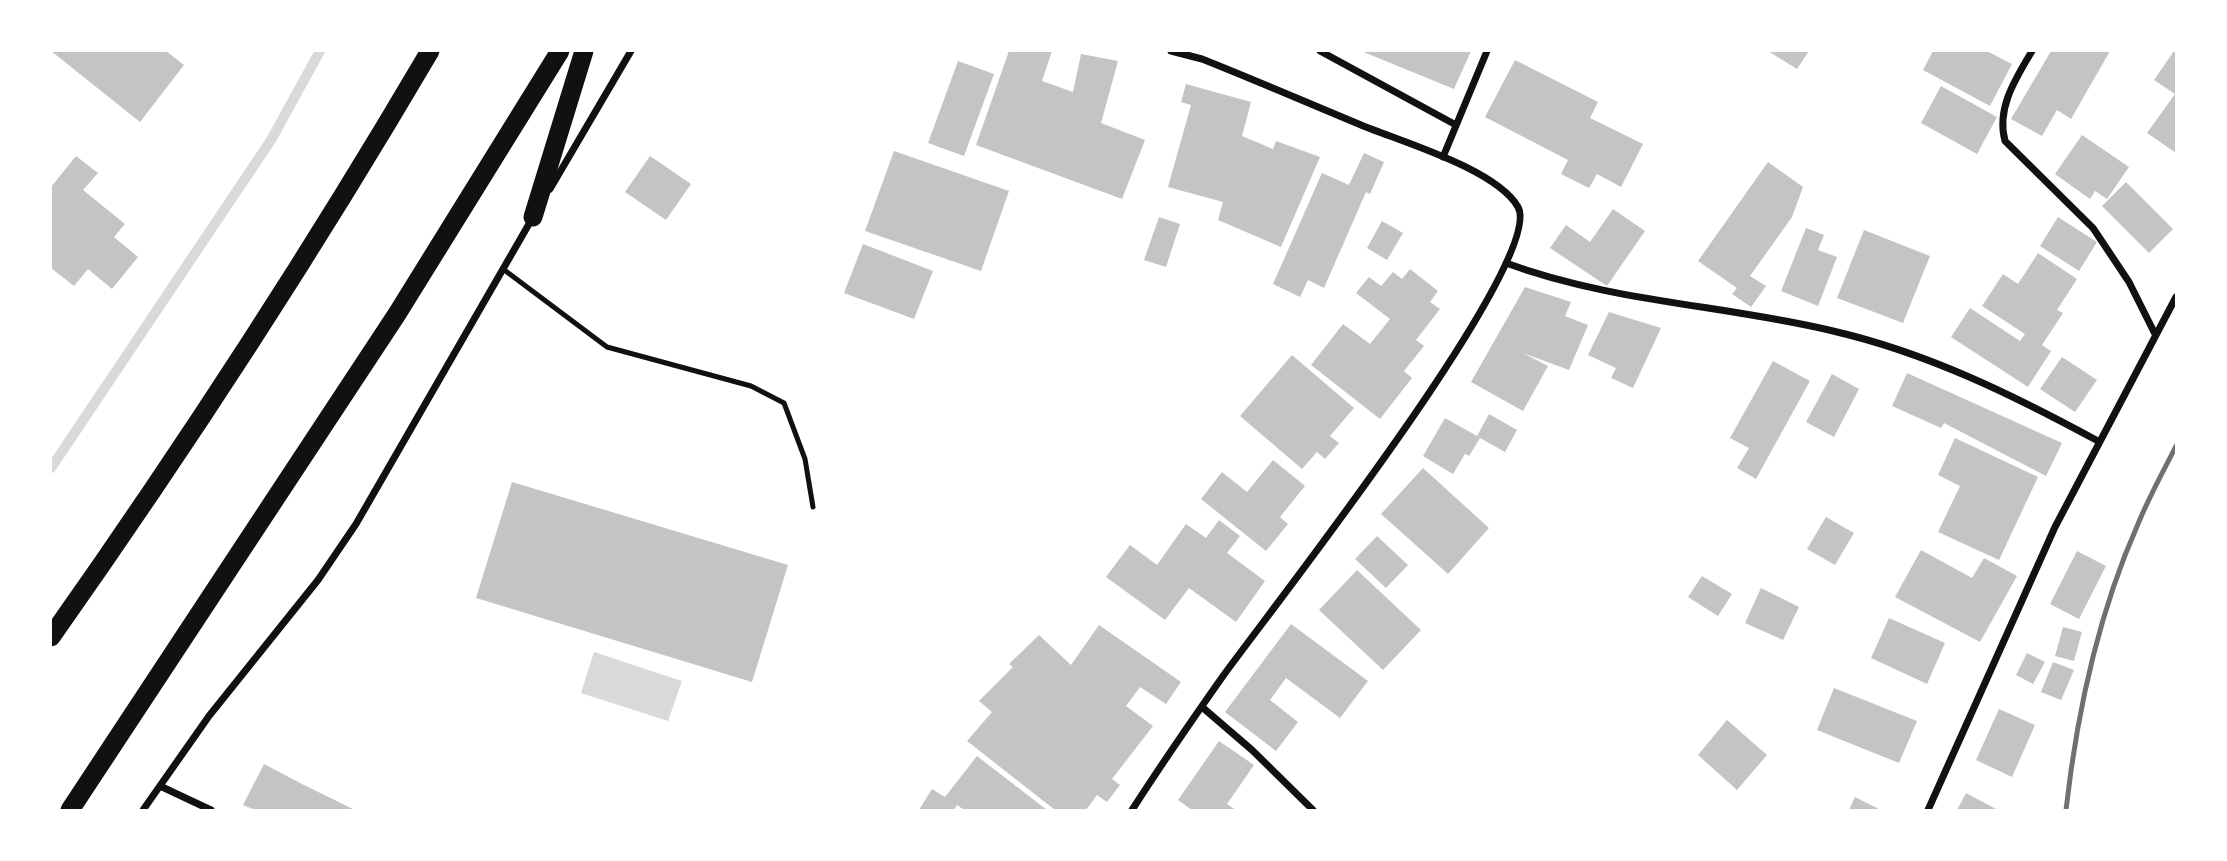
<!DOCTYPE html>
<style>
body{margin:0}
#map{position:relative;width:2227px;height:861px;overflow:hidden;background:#fff;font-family:Literata,serif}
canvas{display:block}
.frame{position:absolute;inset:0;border:52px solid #fff;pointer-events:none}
</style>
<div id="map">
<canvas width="2227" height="861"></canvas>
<div class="frame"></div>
</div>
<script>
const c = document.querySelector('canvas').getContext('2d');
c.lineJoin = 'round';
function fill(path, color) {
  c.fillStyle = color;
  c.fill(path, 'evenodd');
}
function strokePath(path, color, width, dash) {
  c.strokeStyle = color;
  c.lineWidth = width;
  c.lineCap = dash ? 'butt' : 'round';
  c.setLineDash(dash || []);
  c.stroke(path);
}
fill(new Path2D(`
 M 594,652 L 682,681 L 668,721 L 581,693 Z`), '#d9d9d9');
strokePath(new Path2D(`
 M 51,468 L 271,140 L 320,51`), '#d9d9d9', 10);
fill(new Path2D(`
 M 51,51 L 166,51 L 184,65 L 140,122 Z
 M 1009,51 L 1052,51 L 1042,81 L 1073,92 L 1081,54 L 1118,61 L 1101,123 L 1145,140 L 1122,199 L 976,145 Z
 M 1361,51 L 1471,51 L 1454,89 Z
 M 1768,51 L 1809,51 L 1797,69 Z
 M 1933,51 L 1987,51 L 2012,64 L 1990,106 L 1923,70 Z
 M 2051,51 L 2110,51 L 2071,119 L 2057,110 L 2042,136 L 2011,119 Z
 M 2174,51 L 2176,51 L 2176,153 L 2147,133 L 2175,94 L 2154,80 Z
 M 1515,60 L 1598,102 L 1590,118 L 1643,144 L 1621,187 L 1597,174 L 1589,188 L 1561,174 L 1568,160 L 1485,117 Z
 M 958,61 L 994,74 L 964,156 L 928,143 Z
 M 1186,84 L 1251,102 L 1242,136 L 1273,149 L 1276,141 L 1320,157 L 1281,247 L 1218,220 L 1223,202 L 1168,187 L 1191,105 L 1181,102 Z
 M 1941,86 L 1997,117 L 1977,154 L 1921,123 Z
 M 2082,135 L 2129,167 L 2107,199 L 2095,191 L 2090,199 L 2055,174 Z
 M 894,151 L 1009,191 L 981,271 L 865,231 Z
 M 1364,153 L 1384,162 L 1370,194 L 1366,192 L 1324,288 L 1308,280 L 1300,297 L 1273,284 L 1322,173 L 1349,185 Z
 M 76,156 L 98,173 L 83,190 L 125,224 L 114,237 L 138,257 L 112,289 L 88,269 L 74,286 L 51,268 L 51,187 Z
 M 650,156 L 691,184 L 666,220 L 625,192 Z
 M 1768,162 L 1803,187 L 1792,217 L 1750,276 L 1766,286 L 1751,307 L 1732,294 L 1737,288 L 1698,261 Z
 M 2126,182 L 2173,229 L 2149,253 L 2102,206 Z
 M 1613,209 L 1645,231 L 1607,286 L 1550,248 L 1566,225 L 1590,242 Z
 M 1159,217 L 1180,224 L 1166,267 L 1144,260 Z
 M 2058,217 L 2097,242 L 2079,271 L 2040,246 Z
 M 1382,221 L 1403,233 L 1387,260 L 1367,248 Z
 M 1806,228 L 1824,235 L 1818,250 L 1837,257 L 1818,306 L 1781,291 Z
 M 1864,230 L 1930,256 L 1903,323 L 1837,298 Z
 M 863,244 L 933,271 L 914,319 L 844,293 Z
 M 2038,253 L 2077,279 L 2057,310 L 2063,313 L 2042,345 L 2051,351 L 2028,387 L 1951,337 L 1970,308 L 2020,341 L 2025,334 L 1982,306 L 2003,274 L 2018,284 Z
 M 1410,269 L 1438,291 L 1430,302 L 1440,309 L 1416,340 L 1424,346 L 1404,371 L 1412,378 L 1380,419 L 1311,365 L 1343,324 L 1370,344 L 1390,319 L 1356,293 L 1369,277 L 1381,286 L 1393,272 L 1402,279 Z
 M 1525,287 L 1571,302 L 1565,316 L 1588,325 L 1569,370 L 1523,353 L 1548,366 L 1523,411 L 1471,382 Z
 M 1609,312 L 1661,328 L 1633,388 L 1611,378 L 1616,368 L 1588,355 Z
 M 1292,355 L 1354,408 L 1330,436 L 1339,443 L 1325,459 L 1317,452 L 1302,469 L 1240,416 Z
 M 2062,357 L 2097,380 L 2075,412 L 2040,389 Z
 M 1773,361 L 1810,381 L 1756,479 L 1737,468 L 1749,448 L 1730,438 Z
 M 1907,373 L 2062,443 L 2046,476 L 1944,423 L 1941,428 L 1892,406 Z
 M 1832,374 L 1859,389 L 1834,437 L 1806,422 Z
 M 1489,414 L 1517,430 L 1505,452 L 1480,438 L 1469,456 L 1465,454 L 1453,474 L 1423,456 L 1445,418 L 1477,436 Z
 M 1955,438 L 2038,477 L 1999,560 L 1938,532 L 1960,486 L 1938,475 Z
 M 1273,460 L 1305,486 L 1280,517 L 1288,524 L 1266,551 L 1201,499 L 1222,472 L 1247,492 Z
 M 1423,468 L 1489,528 L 1448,574 L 1381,514 Z
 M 512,482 L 788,565 L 752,682 L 476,598 Z
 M 1826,517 L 1854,533 L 1835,565 L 1807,549 Z
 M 1219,520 L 1240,536 L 1227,553 L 1265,581 L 1236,622 L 1189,588 L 1165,620 L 1106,577 L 1130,545 L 1157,565 L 1186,524 L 1206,538 Z
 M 1377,536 L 1408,565 L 1386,588 L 1355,559 Z
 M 1921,550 L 1972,578 L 1984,558 L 2017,576 L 1980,642 L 1895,597 Z
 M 2077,551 L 2106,566 L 2079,619 L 2050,604 Z
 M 1357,570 L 1421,630 L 1383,670 L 1319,610 Z
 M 1702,576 L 1732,594 L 1718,616 L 1688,597 Z
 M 1761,588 L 1799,607 L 1783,640 L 1745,623 Z
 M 1889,618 L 1945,643 L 1927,684 L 1871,658 Z
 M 1291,624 L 1368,681 L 1340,718 L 1286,678 L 1270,700 L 1298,722 L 1276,751 L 1225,712 Z
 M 1099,625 L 1181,682 L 1166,704 L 1140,687 L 1126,706 L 1153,726 L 1112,779 L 1120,785 L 1107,802 L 1097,795 L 1086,810 L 1055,810 L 967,741 L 992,712 L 979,701 L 1013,667 L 1009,664 L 1039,635 L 1071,665 Z
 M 2063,627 L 2082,632 L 2074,661 L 2055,656 Z
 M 2027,653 L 2045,662 L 2033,684 L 2016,675 Z
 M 2053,662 L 2074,670 L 2061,700 L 2041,692 Z
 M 1834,688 L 1917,721 L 1899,763 L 1817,730 Z
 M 1999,709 L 2035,725 L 2012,777 L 1976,760 Z
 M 1727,720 L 1767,755 L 1737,790 L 1698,755 Z
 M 1219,741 L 1254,765 L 1227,804 L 1236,810 L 1192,810 L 1178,800 Z
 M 977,756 L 1047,810 L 964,810 L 957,805 L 954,810 L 919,810 L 932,789 L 945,797 Z
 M 264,764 L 302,784 L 355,810 L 255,810 L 243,805 Z
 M 1966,793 L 1998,810 L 1957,810 Z
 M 1855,797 L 1881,810 L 1849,810 Z`), '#c4c4c4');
strokePath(new Path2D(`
 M 503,269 L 607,347 L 751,386 L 784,403 L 805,459 L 813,507`), '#111', 5);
strokePath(new Path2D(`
 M 1320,51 L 1456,125
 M 2032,51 C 2016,78 1996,108 2005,141 L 2093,228 L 2129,282 L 2155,334
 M 1443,157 L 1487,51
 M 550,189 L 631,51
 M 1506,263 C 1611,302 1725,305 1833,331 C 1928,353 2013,395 2098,441
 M 1202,707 L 1252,750 L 1313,810
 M 160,786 L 211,810
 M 143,810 L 209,716 L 318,580 L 356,524 L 533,217
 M 1132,810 C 1161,765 1192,720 1223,676 C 1266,616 1548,259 1518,207 C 1496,169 1402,142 1361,125 C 1308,103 1255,80 1202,59 L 1171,51
 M 1928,810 L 2055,527 L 2176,297`), '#111', 7);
strokePath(new Path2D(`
 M 533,217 L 584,51
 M 51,637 C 185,447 312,252 430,51
 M 70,810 L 397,314 L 560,51`), '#111', 19);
strokePath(new Path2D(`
 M 2066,810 C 2077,712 2098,614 2138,524 C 2149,497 2163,472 2176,446`), '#707070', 5);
</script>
